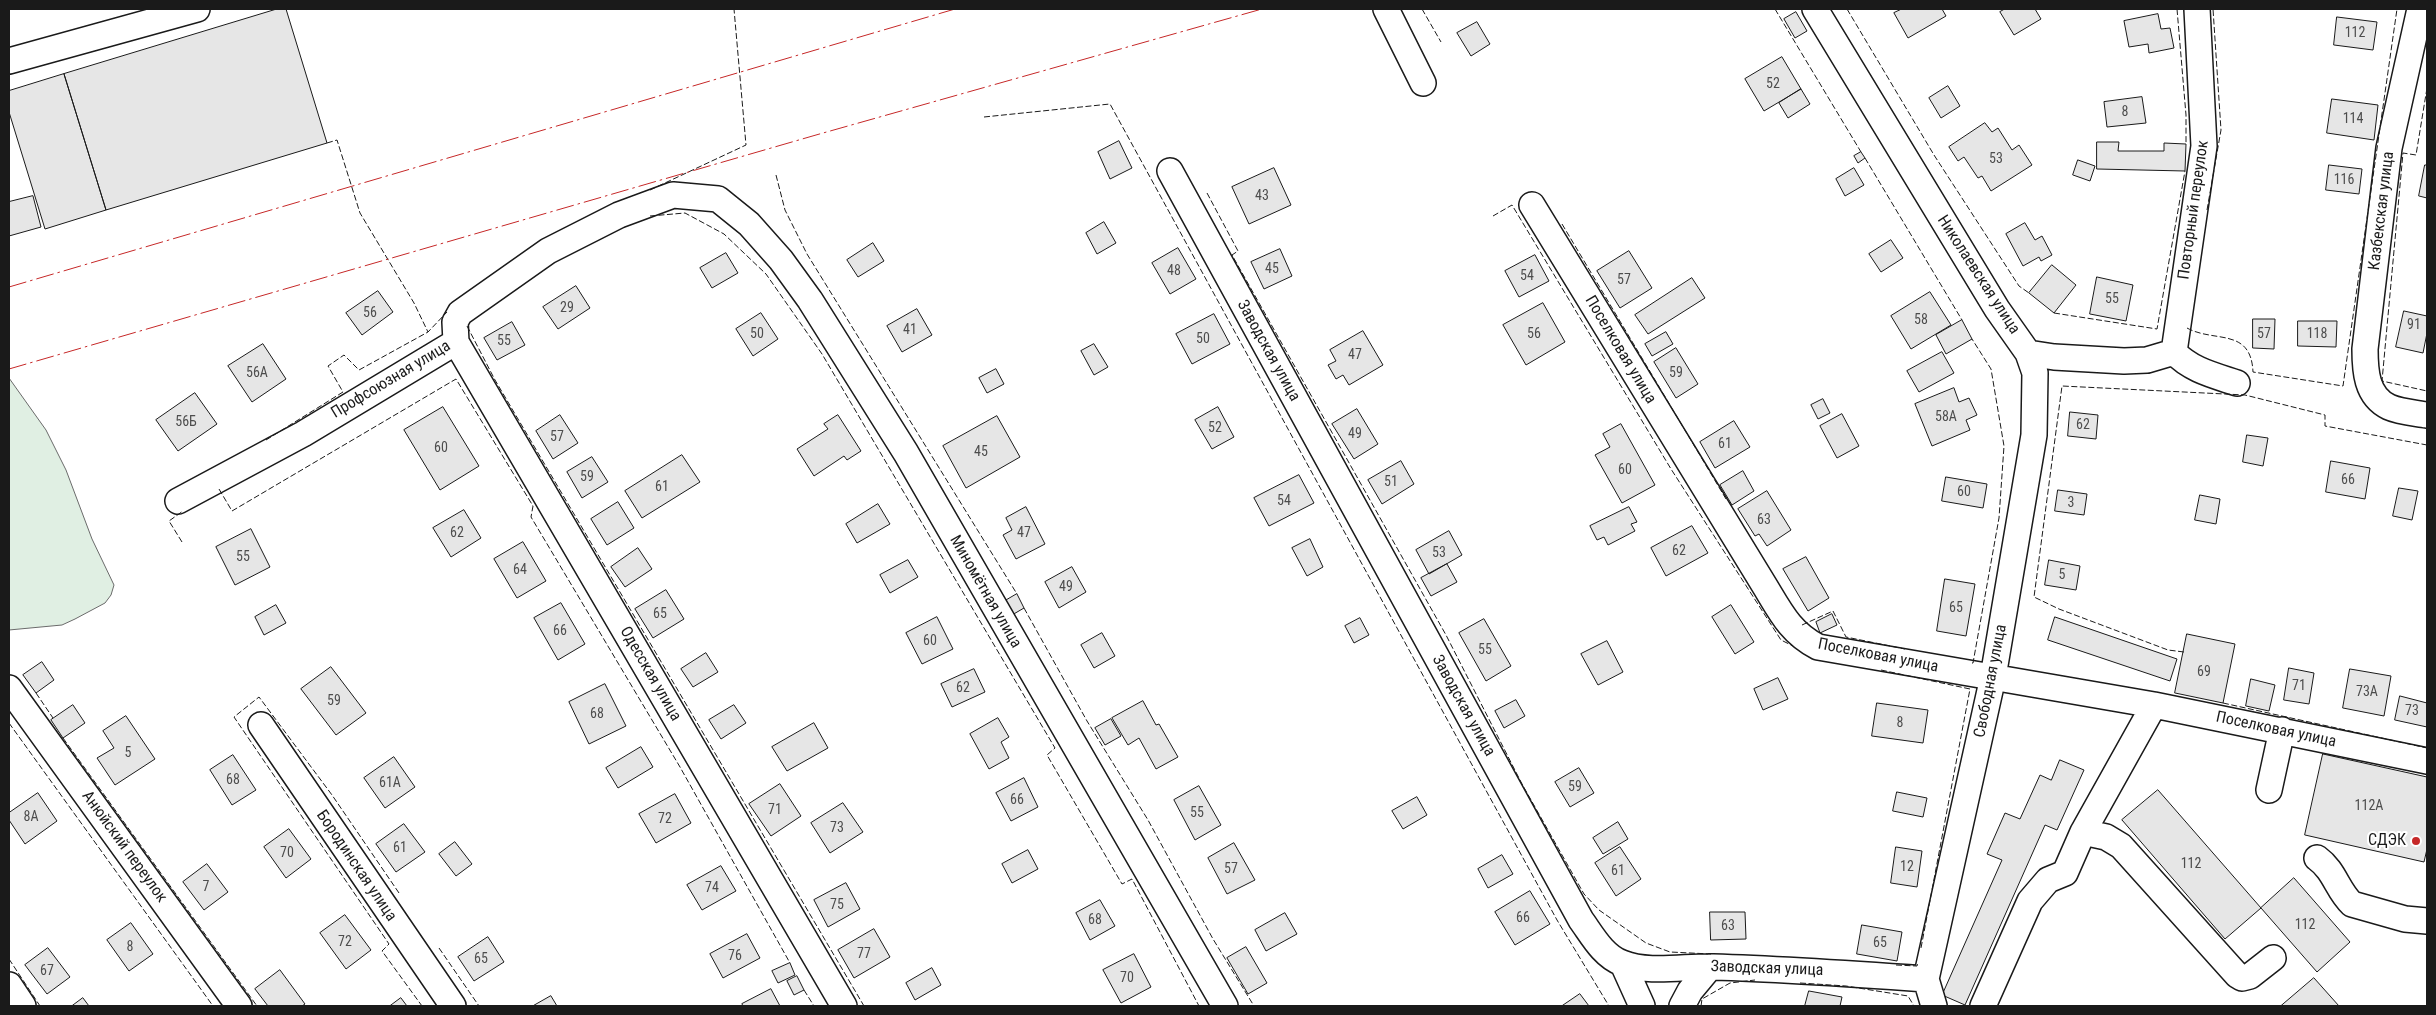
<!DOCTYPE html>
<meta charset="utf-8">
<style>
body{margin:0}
#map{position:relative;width:2436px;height:1015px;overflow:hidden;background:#fff;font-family:"Roboto Condensed",sans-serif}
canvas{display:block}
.frame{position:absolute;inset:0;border:10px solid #1a1a1a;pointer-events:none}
</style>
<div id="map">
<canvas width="2436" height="1015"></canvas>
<div class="frame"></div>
</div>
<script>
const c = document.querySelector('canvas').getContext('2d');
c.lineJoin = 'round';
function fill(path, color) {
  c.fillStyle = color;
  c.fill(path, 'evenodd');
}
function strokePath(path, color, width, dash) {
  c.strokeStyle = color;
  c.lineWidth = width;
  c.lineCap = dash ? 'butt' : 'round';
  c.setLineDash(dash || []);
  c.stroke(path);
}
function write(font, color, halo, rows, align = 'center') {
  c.font = font + ' "Roboto Condensed",sans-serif';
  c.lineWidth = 4;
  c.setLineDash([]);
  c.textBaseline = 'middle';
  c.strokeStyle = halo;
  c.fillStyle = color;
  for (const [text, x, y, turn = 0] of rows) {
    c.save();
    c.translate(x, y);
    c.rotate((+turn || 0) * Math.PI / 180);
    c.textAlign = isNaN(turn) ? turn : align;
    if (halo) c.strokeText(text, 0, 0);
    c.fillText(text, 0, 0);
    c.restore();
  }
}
const green = new Path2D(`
 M 9,378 L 46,430 L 66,470 L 92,539 L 114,585 L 111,595 L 105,603 L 75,619 L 62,625 L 9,630 Z`);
fill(green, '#e0efe3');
strokePath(green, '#6a6a6a', 1);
const building = new Path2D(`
 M 277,9 L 286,9 L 327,143 L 106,210 L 64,74 Z
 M 1902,9 L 1942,9 L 1946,16 L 1908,38 L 1894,13 Z
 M 2005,9 L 2035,9 L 2041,19 L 2014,35 L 2000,12 Z
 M 1796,12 L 1807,31 L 1795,38 L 1784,19 Z
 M 2158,14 L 2161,29 L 2170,28 L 2174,48 L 2149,53 L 2148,44 L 2129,47 L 2124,21 Z
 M 2337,17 L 2377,22 L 2373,50 L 2334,45 Z
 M 1477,22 L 1490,44 L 1471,56 L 1457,33 Z
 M 1782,57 L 1801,89 L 1764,111 L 1745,79 Z
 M 64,74 L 106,210 L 45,229 L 9,112 L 9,91 Z
 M 1948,86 L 1960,106 L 1941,118 L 1929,98 Z
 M 1801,89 L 1810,104 L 1788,118 L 1779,103 Z
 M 2142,97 L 2146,123 L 2107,127 L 2104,102 Z
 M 2332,99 L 2378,105 L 2374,140 L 2327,133 Z
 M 1985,123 L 1992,132 L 1998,128 L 2012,150 L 2019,145 L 2032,165 L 1991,191 L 1982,176 L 1978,178 L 1964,157 L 1958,161 L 1949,147 Z
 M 1119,141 L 1132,168 L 1110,179 L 1098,152 Z
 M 2097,142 L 2119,142 L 2118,151 L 2164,151 L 2164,143 L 2186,144 L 2185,171 L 2097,169 Z
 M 1861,152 L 1865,158 L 1858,163 L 1854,156 Z
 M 2078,160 L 2095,166 L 2090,181 L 2073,175 Z
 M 2329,165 L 2362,169 L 2359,194 L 2326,190 Z
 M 2425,165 L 2427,165 L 2427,198 L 2419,196 Z
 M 1274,168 L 1291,205 L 1249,224 L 1232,187 Z
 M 1854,168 L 1864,185 L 1845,196 L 1836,179 Z
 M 33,196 L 41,227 L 9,236 L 9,202 Z
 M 1104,222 L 1116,243 L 1097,254 L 1086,233 Z
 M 2025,223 L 2035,240 L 2042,236 L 2052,255 L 2041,261 L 2039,257 L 2023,266 L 2006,234 Z
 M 1891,240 L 1903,258 L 1881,272 L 1869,254 Z
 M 873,243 L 884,261 L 858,277 L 847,260 Z
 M 1178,248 L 1196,279 L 1170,294 L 1152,263 Z
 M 1280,249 L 1292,276 L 1264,289 L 1251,262 Z
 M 1629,251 L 1652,288 L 1620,308 L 1597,271 Z
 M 726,253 L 738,273 L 712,288 L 700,268 Z
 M 1535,255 L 1549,281 L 1519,297 L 1505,271 Z
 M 2052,265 L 2076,285 L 2054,313 L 2029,293 Z
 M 2097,277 L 2133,285 L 2126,321 L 2090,314 Z
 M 1692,278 L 1705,298 L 1648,334 L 1635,315 Z
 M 576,286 L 590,308 L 558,329 L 543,307 Z
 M 378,291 L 393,312 L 362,335 L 346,313 Z
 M 1930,292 L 1951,325 L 1911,349 L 1891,316 Z
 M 1543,303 L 1565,342 L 1526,365 L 1503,325 Z
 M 917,309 L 932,335 L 902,352 L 887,326 Z
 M 2404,311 L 2427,316 L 2427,333 L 2423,353 L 2396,347 Z
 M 761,313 L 778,339 L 753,356 L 736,329 Z
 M 1214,314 L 1230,344 L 1192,364 L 1176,334 Z
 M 2253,319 L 2275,319 L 2274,349 L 2253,348 Z
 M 1962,320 L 1972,339 L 1946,354 L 1936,335 Z
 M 2298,321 L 2337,321 L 2336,347 L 2298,346 Z
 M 512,322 L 525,345 L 497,360 L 484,338 Z
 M 1363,331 L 1383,365 L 1349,385 L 1343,375 L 1336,379 L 1328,365 L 1336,361 L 1330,350 Z
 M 1666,332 L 1673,344 L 1652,356 L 1645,344 Z
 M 263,344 L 286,379 L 252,402 L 228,366 Z
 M 1094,344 L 1108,367 L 1094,375 L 1081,351 Z
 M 1676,348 L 1698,384 L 1676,398 L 1654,362 Z
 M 1942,352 L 1954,373 L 1919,392 L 1907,371 Z
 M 996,369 L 1004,384 L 987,393 L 979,378 Z
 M 1954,388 L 1959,402 L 1969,398 L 1977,415 L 1966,420 L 1970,430 L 1932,446 L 1915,404 Z
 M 195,393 L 217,424 L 178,451 L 156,420 Z
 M 1823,399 L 1830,413 L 1818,419 L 1811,405 Z
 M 443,407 L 479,466 L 440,490 L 404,430 Z
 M 1218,407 L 1234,437 L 1212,449 L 1195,420 Z
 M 1357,409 L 1378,444 L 1354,459 L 1332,424 Z
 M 2070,412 L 2098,415 L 2096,439 L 2068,436 Z
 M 1842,414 L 1859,446 L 1837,458 L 1820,426 Z
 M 560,415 L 578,443 L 553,459 L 536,431 Z
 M 838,415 L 861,451 L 847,460 L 844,456 L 814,476 L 797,449 L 828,429 L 824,424 Z
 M 997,416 L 1020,457 L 966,488 L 943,446 Z
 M 1734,421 L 1750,447 L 1715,468 L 1700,442 Z
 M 1621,424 L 1655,485 L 1622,503 L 1595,455 L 1610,447 L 1603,434 Z
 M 2247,435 L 2268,438 L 2263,466 L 2243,462 Z
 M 682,455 L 700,482 L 642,518 L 625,491 Z
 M 592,457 L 608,482 L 582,498 L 567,472 Z
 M 1401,461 L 1414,484 L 1382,504 L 1368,480 Z
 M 2331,461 L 2370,468 L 2365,499 L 2326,492 Z
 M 1743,471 L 1754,491 L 1732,505 L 1720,485 Z
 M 1299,475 L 1314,503 L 1269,526 L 1254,498 Z
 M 1946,477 L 1987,484 L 1983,508 L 1942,501 Z
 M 2399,488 L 2418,491 L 2412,520 L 2393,516 Z
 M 2058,490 L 2087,494 L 2084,515 L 2055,511 Z
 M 1767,491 L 1791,530 L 1767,546 L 1759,534 L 1755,536 L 1738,509 Z
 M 2200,495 L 2220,499 L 2216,524 L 2195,520 Z
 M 618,502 L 634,528 L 607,545 L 591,519 Z
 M 878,504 L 890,524 L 857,543 L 846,524 Z
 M 1026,507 L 1045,544 L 1016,559 L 1003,535 L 1012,530 L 1006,518 Z
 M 1629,507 L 1637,522 L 1631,524 L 1635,531 L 1608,545 L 1604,537 L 1597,540 L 1590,526 Z
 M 464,510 L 481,538 L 451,557 L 433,528 Z
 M 1692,526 L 1708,553 L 1666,576 L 1651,548 Z
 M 251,529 L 270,567 L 235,585 L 216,547 Z
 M 1449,531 L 1462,555 L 1429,574 L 1416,550 Z
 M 1310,539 L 1323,567 L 1307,576 L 1292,548 Z
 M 523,542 L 546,581 L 517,598 L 494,559 Z
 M 638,548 L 652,569 L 625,587 L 611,567 Z
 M 1806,557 L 1829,598 L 1808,611 L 1783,569 Z
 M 908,560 L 918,577 L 890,593 L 880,575 Z
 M 2049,560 L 2080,566 L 2076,590 L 2045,585 Z
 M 1447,564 L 1457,582 L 1431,596 L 1421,578 Z
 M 1072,567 L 1086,592 L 1059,608 L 1045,582 Z
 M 1945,579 L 1975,584 L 1966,636 L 1937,631 Z
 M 666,590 L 684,619 L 653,638 L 635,609 Z
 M 1017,594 L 1024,608 L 1012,615 L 1005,601 Z
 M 561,603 L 585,644 L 558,660 L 534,618 Z
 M 276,605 L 286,623 L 264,635 L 255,617 Z
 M 1731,605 L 1754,642 L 1735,654 L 1712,617 Z
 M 1832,614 L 1837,625 L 1820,633 L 1816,622 Z
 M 937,617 L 953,649 L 922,664 L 906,633 Z
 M 2055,617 L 2177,659 L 2170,681 L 2048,640 Z
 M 1360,618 L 1369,635 L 1354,643 L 1345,626 Z
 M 1484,619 L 1511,666 L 1486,681 L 1459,633 Z
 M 1102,633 L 1115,656 L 1094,668 L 1081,645 Z
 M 2187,634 L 2235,644 L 2223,703 L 2175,693 Z
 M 1607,641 L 1623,672 L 1598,685 L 1581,654 Z
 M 706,653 L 718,672 L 693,687 L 681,669 Z
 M 42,662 L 54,680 L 36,693 L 23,675 Z
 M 331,667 L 366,713 L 336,735 L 301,689 Z
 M 2289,668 L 2314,673 L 2309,704 L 2284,700 Z
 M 974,669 L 985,692 L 952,707 L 941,684 Z
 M 2350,669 L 2391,676 L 2384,716 L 2343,708 Z
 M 1778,678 L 1788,699 L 1763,710 L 1754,689 Z
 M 2251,679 L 2275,685 L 2269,711 L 2246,706 Z
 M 605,684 L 626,726 L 589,744 L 569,702 Z
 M 2400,696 L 2427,703 L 2427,727 L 2395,720 Z
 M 1516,700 L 1525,716 L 1504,728 L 1495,711 Z
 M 1143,701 L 1156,725 L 1159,724 L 1178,757 L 1156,769 L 1139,738 L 1128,745 L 1112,718 Z
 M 1877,703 L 1928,710 L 1923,743 L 1872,736 Z
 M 73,705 L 85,723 L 63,738 L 51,720 Z
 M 734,705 L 746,723 L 721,739 L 709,720 Z
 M 126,716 L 155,759 L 115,785 L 97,758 L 114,748 L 103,731 Z
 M 998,718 L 1009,737 L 1001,742 L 1009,758 L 989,769 L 970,734 Z
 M 1111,719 L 1121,736 L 1105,745 L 1095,728 Z
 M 814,723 L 828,748 L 787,771 L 772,747 Z
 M 641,747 L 653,767 L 618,788 L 606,768 Z
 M 2323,754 L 2427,777 L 2427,849 L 2424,862 L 2305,835 Z
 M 233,755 L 256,790 L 232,805 L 210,770 Z
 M 394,757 L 415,787 L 385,808 L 364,778 Z
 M 2060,760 L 2084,770 L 2057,830 L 2045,825 L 1965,1005 L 1942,995 L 2002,860 L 1987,854 L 2005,813 L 2020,819 L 2040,775 L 2051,780 Z
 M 1579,768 L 1594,793 L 1570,807 L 1555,782 Z
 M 1024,778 L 1038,807 L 1011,821 L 996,793 Z
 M 780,784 L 801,816 L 771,836 L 749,804 Z
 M 1199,786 L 1221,825 L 1195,840 L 1174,800 Z
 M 2158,790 L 2261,908 L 2225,939 L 2122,820 Z
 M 1897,792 L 1927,798 L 1923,817 L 1893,811 Z
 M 38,793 L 57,821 L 25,844 L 9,820 L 9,813 Z
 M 675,794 L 691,823 L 656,843 L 639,814 Z
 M 1417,797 L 1427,815 L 1403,829 L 1392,811 Z
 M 843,803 L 863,832 L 830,853 L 811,823 Z
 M 1618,822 L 1628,839 L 1603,854 L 1593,838 Z
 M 404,824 L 425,852 L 396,872 L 376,844 Z
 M 289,829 L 311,859 L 286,878 L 264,847 Z
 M 455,842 L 472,864 L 456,876 L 439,854 Z
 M 1234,843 L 1255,880 L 1227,894 L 1208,858 Z
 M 1620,847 L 1641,879 L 1616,896 L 1595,863 Z
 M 1896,847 L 1922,851 L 1917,887 L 1891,883 Z
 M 1028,850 L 1038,869 L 1012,883 L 1002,864 Z
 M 1502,855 L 1513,874 L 1488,888 L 1478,869 Z
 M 207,864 L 228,892 L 204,910 L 183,882 Z
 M 721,866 L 736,891 L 702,910 L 687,885 Z
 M 2294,878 L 2350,942 L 2317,972 L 2261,908 Z
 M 846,883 L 860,909 L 828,927 L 814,900 Z
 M 1530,891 L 1550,924 L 1515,945 L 1495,912 Z
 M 1100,900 L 1115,926 L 1090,940 L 1076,913 Z
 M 1710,912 L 1745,912 L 1746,939 L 1711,940 Z
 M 1285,913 L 1297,934 L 1266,951 L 1255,930 Z
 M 345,915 L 371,950 L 346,969 L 320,933 Z
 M 131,923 L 153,954 L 129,971 L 107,940 Z
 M 1862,925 L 1902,932 L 1897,961 L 1857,954 Z
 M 874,929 L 890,957 L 854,978 L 838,950 Z
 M 747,934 L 760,958 L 723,978 L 710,954 Z
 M 488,937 L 504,962 L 474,981 L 458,957 Z
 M 1246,947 L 1267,983 L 1248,994 L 1227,958 Z
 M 48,948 L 70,977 L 47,994 L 25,965 Z
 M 1134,954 L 1151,987 L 1121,1003 L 1103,970 Z
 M 790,963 L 795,975 L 778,983 L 772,971 Z
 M 932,968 L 941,985 L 915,1000 L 906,983 Z
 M 280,970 L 305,1004 L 302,1006 L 268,1006 L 255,989 Z
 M 797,976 L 804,990 L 794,995 L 787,981 Z
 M 2314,978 L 2339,1006 L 2281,1006 Z
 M 771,989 L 780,1006 L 743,1006 L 742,1004 Z
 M 1809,991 L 1842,997 L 1840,1006 L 1805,1006 Z
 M 1580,994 L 1589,1006 L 1562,1006 Z
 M 551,996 L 557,1006 L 533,1006 Z
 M 83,998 L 89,1006 L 72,1006 Z
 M 401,998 L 407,1006 L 390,1006 Z`);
fill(building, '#e6e6e6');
strokePath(building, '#1a1a1a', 1);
const minor = new Path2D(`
 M 1386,9 L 1423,83
 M 1815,9 L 1997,309 L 2028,353 L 2035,373 L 2034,435 L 1993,677 L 1926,979 L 1934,1006
 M 2420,9 L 2389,148 L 2365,349 C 2365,370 2366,396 2389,407 C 2400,412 2416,413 2427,415
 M 9,61 L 197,9
 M 1170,171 L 1581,920 C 1592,935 1603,956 1622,963 C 1648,974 1686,966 1713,967 C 1784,969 1855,974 1926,979
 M 1532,205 L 1766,588 C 1781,613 1791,633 1818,647 L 2154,705 L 2427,761
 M 456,342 L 844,1006
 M 2174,352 L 2204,146 L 2197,9
 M 2028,353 L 2054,357 L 2124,361 L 2147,360 L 2174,352 C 2191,370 2213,375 2237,383
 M 178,501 L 303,434 L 456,342 L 455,322 L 460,313 L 548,251 L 619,215 L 673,195 L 718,199 L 749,224 L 781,260 L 810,300 L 906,453 L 1225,1006
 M 9,688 L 239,1006
 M 261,725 L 453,1006
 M 2269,790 L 2282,730
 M 2083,832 L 2106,837 L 2121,846 L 2237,975 L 2242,978 L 2250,976 L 2273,958
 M 2317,858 C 2335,871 2337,890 2352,904 L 2405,919 L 2427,921
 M 1623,964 L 1642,1006
 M 9,985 L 23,1006
 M 1682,1006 L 1690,991 L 1710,967
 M 1983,1006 L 2030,901 L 2048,880 L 2065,873 L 2083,832 L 2154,705`);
strokePath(minor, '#1a1a1a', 28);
strokePath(minor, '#fff', 25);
strokePath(new Path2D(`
 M 1422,9 L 1441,42
 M 1775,9 L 1861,152
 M 1847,9 L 1934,155 L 2019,286 L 2029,293
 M 2177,9 L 2186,115 L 2186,144
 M 2427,88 L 2416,155 L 2403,153 L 2382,381 L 2427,391
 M 984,117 L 1110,104 L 1557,920 L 1609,1006
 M 327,143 L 337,140 L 360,213 L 414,303 L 428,332
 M 1865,158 L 1962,320
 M 776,175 L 785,210 L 807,254 L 1017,594
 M 650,190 L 746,145 L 734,9
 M 1207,193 L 1238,251 L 1232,255 L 1446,635 L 1522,784 L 1584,894 L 1599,910 L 1646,943 L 1670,952 L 1711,954
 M 2207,210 L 2221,130 L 2213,9
 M 650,216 L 685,213 L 724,234 L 766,274 L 822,354 L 1055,748 L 1047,755 L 1122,884 L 1132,879 L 1199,1006
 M 1493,216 L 1512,205 L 1671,469 L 1781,640 L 1793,646
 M 1562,224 L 1726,499
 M 2054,313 L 2157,329 L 2185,171
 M 467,326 L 495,380 L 864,1006
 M 2187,328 C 2214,343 2251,327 2253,372 L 2343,386 L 2397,9
 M 266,440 L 343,392 L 328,366 L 344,355 L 359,370 L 428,332 L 447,312
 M 219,489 L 232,511 L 456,379 L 533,506 L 531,517 L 680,767 L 790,963
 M 182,542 L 169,521 L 183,511
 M 1024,608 L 1087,721 L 1148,820 L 1213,939 L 1254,1006
 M 1802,625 L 1833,611 L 1846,637 L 1905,649
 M 2184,652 L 2168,650 L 2059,609 L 2034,597 L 2062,386 L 2245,395 L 2325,415 L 2325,426 L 2427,445
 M 1972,663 L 1973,663 L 1999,518 L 2004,446 L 1991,369 L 1972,339
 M 1881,670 L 1970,689 L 1921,948
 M 36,693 L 53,718
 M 2223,703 L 2427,748
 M 9,723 L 213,1006
 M 63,738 L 257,1006
 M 399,893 L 332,795 L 259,697 L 234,717 L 389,944 L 382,951 L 422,1006
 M 439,948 L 479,1006
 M 9,959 L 40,1006
 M 1896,965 L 1917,966 L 1918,962
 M 1800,983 L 1846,986 L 1908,996 L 1914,1006
 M 804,990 L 814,1006
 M 1701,1006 L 1702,999 L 1730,983 L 1755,980`), '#1a1a1a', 1, [6, 2.5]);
strokePath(new Path2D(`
 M 9,287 L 955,9
 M 9,369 L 816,135 L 1262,9`), '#c62828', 1, [18, 4, 2.5, 4]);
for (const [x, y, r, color] of [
 [2416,841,5,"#c62828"]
]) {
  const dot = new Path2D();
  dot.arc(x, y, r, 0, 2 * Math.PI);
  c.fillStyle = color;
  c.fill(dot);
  strokePath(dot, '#fff', 2);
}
write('14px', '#4d4d4d', null, [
 ["112",2355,33],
 ["52",1773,84],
 ["8",2125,112],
 ["114",2353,119],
 ["53",1996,159],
 ["116",2344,180],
 ["43",1262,196],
 ["45",1272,269],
 ["48",1174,271],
 ["54",1527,276],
 ["57",1624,280],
 ["55",2112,299],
 ["29",567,308],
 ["56",370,313],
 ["58",1921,320],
 ["91",2414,325],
 ["41",910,330],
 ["50",757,334],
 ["56",1534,334],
 ["57",2264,334],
 ["118",2317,334],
 ["50",1203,339],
 ["55",504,341],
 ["47",1355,355],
 ["56А",257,373],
 ["59",1676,373],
 ["58А",1946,417],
 ["56Б",186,422],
 ["62",2083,425],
 ["52",1215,428],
 ["49",1355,434],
 ["57",557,437],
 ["61",1725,444],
 ["60",441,448],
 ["45",981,452],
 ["60",1625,470],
 ["59",587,477],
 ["66",2348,480],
 ["51",1391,482],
 ["61",662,487],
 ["60",1964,492],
 ["54",1284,501],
 ["3",2071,503],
 ["63",1764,520],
 ["62",457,533],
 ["47",1024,533],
 ["62",1679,551],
 ["53",1439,553],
 ["55",243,557],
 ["64",520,570],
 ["5",2062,575],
 ["49",1066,587],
 ["65",1956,608],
 ["65",660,614],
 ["66",560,631],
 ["60",930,641],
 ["55",1485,650],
 ["69",2204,672],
 ["71",2299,686],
 ["62",963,688],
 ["73А",2367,692],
 ["59",334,701],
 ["73",2412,711],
 ["68",597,714],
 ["8",1900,723],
 ["5",128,753],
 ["68",233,780],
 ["61А",390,783],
 ["59",1575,787],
 ["66",1017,800],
 ["112А",2369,806],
 ["71",775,810],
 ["55",1197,813],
 ["8А",31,817],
 ["72",665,819],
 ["73",837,828],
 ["61",400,848],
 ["70",287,853],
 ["112",2191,864],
 ["12",1907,867],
 ["57",1231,869],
 ["61",1618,871],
 ["7",206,887],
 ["74",712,888],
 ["75",837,905],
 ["66",1523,918],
 ["68",1095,920],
 ["112",2305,925],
 ["63",1728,926],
 ["72",345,942],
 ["65",1880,943],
 ["8",130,947],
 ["77",864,954],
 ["76",735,956],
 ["65",481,959],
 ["67",47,971],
 ["70",1127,978]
]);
write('16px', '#1a1a1a', '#fff', [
 ["Повторный переулок",2194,210,-82],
 ["Казбекская улица",2382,211,-83],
 ["Николаевская улица",1978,275,57],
 ["Поселковая улица",1620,350,59],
 ["Заводская улица",1268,351,61],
 ["Профсоюзная улица",391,380,-31],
 ["Миномётная улица",985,592,60],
 ["Поселковая улица",1878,656,11],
 ["Одесская улица",650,674,60],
 ["Свободная улица",1991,681,-79],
 ["Заводская улица",1463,706,61],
 ["Поселковая улица",2276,730,12],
 ["Анюйский переулок",124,847,54],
 ["Бородинская улица",356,866,56],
 ["Заводская улица",1767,969,2]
]);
write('16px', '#1a1a1a', '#fff', [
 ["СДЭК",2406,841]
], 'right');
</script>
